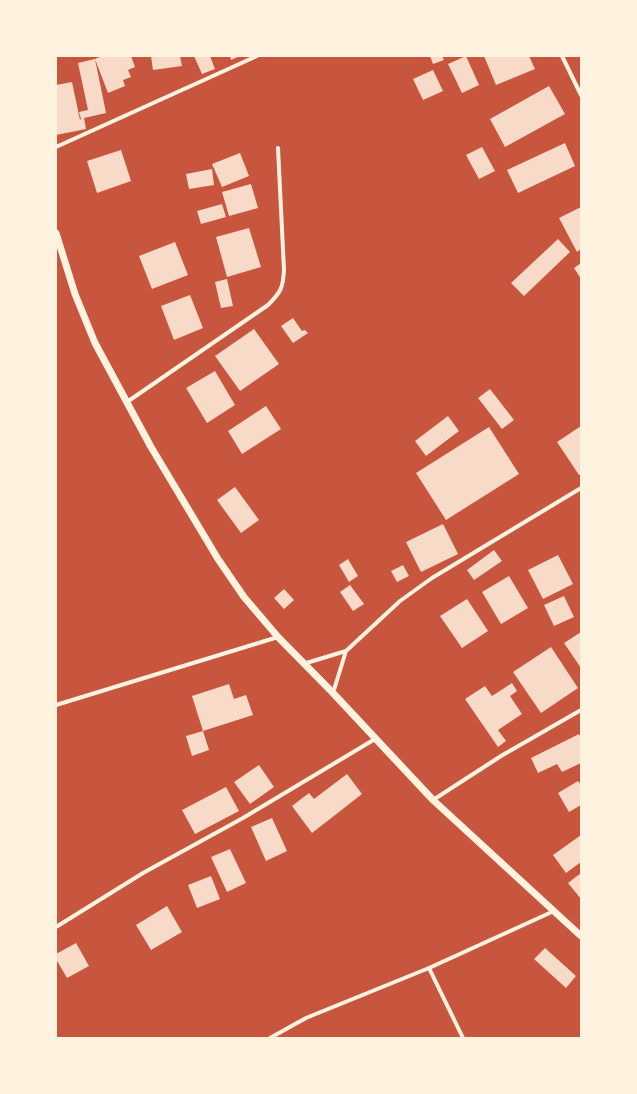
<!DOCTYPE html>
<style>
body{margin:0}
#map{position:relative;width:637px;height:1094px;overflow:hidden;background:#c8553d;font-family:Inter,sans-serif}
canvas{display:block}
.frame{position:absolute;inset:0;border:57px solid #fff3e0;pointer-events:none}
</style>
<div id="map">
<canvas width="637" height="1094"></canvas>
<div class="frame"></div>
</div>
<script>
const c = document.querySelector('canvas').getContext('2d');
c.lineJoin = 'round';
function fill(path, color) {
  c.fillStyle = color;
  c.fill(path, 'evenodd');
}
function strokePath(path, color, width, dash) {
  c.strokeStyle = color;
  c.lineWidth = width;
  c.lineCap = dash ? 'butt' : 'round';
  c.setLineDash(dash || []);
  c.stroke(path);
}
fill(new Path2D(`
 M 102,56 L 131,56 L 135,67 L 128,70 L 131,77 L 123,80 L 125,86 L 108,93 L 95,59 Z
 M 151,56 L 180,56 L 182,66 L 153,70 Z
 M 194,56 L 210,56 L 215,69 L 202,74 Z
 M 230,56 L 240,56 L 231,60 Z
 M 430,56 L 442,56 L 444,60 L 433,64 Z
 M 466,56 L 479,85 L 462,93 L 448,64 Z
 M 484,56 L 529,56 L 535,69 L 496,85 Z
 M 95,59 L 106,113 L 84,118 L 86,129 L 56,135 L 56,85 L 72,82 L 80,120 L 81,119 L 79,112 L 88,110 L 78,63 Z
 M 433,70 L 443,91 L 423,100 L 413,79 Z
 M 549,86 L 565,114 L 505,147 L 490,119 Z
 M 565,143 L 575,166 L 518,193 L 507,170 Z
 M 482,147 L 495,171 L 479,179 L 466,155 Z
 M 121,150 L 131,181 L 97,193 L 87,161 Z
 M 240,153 L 249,176 L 222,187 L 212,164 Z
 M 212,169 L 214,185 L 189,189 L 186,174 Z
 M 251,184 L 258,208 L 229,216 L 222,192 Z
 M 222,204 L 226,217 L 201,224 L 197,211 Z
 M 581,207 L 581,249 L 577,252 L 559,218 Z
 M 249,228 L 261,267 L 227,277 L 216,237 Z
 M 558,239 L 570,252 L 524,296 L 511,283 Z
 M 175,242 L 188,275 L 152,289 L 139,256 Z
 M 581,263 L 581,279 L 574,268 Z
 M 227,279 L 233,306 L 221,308 L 215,282 Z
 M 190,295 L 203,328 L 174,340 L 161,306 Z
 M 293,318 L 302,331 L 305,330 L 308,333 L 293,343 L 281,326 Z
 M 254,329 L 279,364 L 240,391 L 215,356 Z
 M 215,371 L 235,405 L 207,423 L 186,388 Z
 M 490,389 L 514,420 L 502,429 L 478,398 Z
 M 266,406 L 281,429 L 242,454 L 228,431 Z
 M 448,416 L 459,431 L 426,456 L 415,441 Z
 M 581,426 L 581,474 L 579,475 L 557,442 Z
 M 489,427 L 519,474 L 446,520 L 416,473 Z
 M 235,487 L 259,520 L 241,533 L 217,500 Z
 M 443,524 L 458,554 L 421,572 L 406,542 Z
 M 494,550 L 502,561 L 474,580 L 467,570 Z
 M 558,555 L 573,584 L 543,599 L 528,570 Z
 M 348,559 L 358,576 L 349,582 L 339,565 Z
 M 403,565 L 409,576 L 397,582 L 391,571 Z
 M 509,576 L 528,608 L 501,624 L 482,592 Z
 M 350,585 L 364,604 L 353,611 L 340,592 Z
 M 284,589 L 294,600 L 284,609 L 274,598 Z
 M 564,596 L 574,617 L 554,626 L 544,605 Z
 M 467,599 L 488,631 L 462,648 L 440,616 Z
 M 581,632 L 581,668 L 564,643 Z
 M 551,647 L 578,688 L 541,713 L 513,672 Z
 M 512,683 L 517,691 L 510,696 L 522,714 L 498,730 L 506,741 L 498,747 L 465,699 L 485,686 L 492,696 Z
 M 229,684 L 234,699 L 246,695 L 253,715 L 203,731 L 209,750 L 192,756 L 186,736 L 203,731 L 192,696 Z
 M 579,734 L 581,738 L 581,763 L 562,772 L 557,764 L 538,773 L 531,758 Z
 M 259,765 L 274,787 L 250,804 L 234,782 Z
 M 347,774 L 362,794 L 312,833 L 292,806 L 309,793 L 314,799 Z
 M 578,781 L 581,785 L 581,805 L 569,812 L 558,793 Z
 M 226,787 L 239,811 L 195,834 L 182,810 Z
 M 272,818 L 287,851 L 266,861 L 251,827 Z
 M 581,835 L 581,862 L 566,873 L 553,855 Z
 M 230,849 L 246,883 L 227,892 L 211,857 Z
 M 581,873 L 581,899 L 568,883 Z
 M 211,876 L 220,899 L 197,908 L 188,885 Z
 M 167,906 L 182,932 L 151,950 L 136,925 Z
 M 76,943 L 89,966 L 67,978 L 56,959 L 56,954 Z
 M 545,948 L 576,976 L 566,988 L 534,959 Z`), '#f7dbc8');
strokePath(new Path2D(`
 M 562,56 L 581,95
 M 56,147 L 257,56
 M 127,402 L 268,305 C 281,292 283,288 284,270 L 278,148
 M 303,664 L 346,651 L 400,601 L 432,578 L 581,488
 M 333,693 L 346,651
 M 56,705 L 278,637
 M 433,800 L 501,756 L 581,710
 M 56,927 L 143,873 L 243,818 L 375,739
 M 429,968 L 463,1038
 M 270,1038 L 306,1018 L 429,968 L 554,911`), '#fff3e0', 4);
strokePath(new Path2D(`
 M 56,233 L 75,294 L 95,343 L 151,447 L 218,559 L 244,597 L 278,637 L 333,693 L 433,800 L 581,936`), '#fff3e0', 7);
</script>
